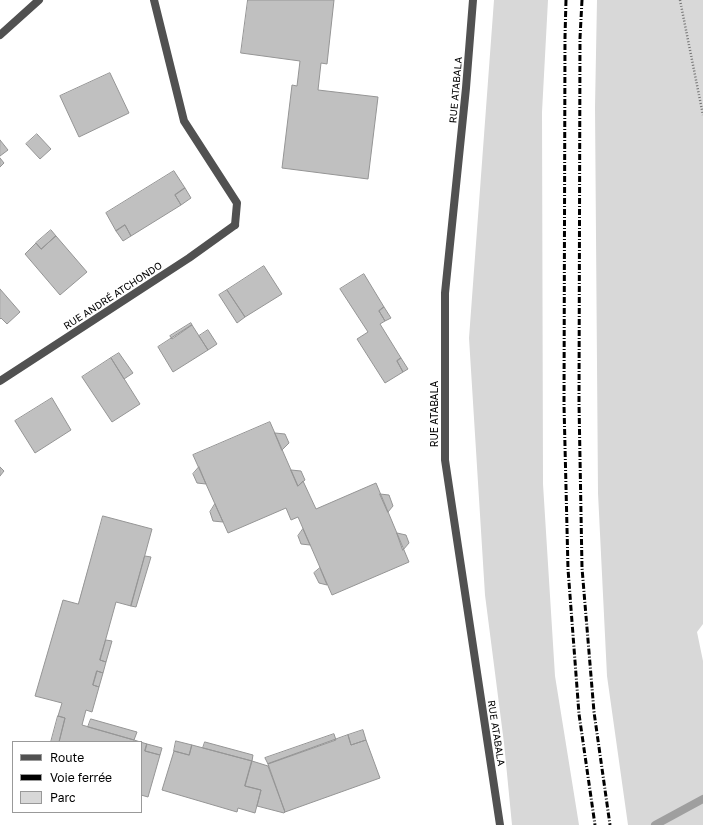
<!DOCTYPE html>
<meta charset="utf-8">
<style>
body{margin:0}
#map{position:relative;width:703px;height:825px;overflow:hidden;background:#fff;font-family:"Golos Text",sans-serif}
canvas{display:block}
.legend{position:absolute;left:12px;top:741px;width:130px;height:72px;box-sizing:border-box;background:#fff;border:1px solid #999;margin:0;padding:5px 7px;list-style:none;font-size:12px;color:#000}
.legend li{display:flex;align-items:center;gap:8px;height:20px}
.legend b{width:20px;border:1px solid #999}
</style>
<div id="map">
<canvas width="703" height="825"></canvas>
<ul class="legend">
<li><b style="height:5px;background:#515151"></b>Route</li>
<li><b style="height:5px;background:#000"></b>Voie ferrée</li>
<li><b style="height:11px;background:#d8d8d8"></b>Parc</li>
</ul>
</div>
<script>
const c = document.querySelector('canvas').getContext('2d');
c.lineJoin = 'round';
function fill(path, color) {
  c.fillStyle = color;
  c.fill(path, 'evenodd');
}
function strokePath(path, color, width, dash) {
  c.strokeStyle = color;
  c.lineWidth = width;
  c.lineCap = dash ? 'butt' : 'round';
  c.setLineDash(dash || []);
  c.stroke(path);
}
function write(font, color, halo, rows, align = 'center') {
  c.font = font + ' "Golos Text",sans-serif';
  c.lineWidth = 3;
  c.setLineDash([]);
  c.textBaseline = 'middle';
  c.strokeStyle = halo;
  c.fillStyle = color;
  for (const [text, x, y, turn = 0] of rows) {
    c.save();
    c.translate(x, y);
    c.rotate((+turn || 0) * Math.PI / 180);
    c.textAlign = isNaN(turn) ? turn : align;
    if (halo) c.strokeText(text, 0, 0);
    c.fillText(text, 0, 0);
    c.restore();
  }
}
fill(new Path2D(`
 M 494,0 L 548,0 L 542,112 L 543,484 L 555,676 L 579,825 L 512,825 L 504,743 L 485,595 L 469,338 Z
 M 597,0 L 703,0 L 703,624 L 697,632 L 703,661 L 703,825 L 628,825 L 607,676 L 598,493 L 595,107 Z`), '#d8d8d8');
strokePath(new Path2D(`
 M 655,825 L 703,799`), '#9f9f9f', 8);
const building = new Path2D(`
 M 248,0 L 334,0 L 327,64 L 321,63 L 318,90 L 378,97 L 368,179 L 282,168 L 292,85 L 297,86 L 300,61 L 241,53 Z
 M 110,73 L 129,113 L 79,137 L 60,96 Z
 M 37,134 L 51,149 L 40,159 L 26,144 Z
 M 0,140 L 8,150 L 0,156 Z
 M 0,158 L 4,163 L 0,167 Z
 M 174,171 L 185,188 L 175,195 L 181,205 L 131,236 L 125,225 L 116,231 L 106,213 Z
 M 185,188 L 191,198 L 181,205 L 175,195 Z
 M 125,225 L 131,236 L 123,241 L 116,231 Z
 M 51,230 L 56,236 L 41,249 L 36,243 Z
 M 56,236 L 87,272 L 60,295 L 25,254 L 36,243 L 41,249 Z
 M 264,266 L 282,294 L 245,317 L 227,290 Z
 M 364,274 L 384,307 L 379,311 L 385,321 L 380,324 L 401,358 L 397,361 L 403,372 L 385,383 L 357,339 L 368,332 L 340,289 Z
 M 0,289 L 20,312 L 7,324 L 1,318 L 0,319 Z
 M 227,290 L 245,317 L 237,323 L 219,295 Z
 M 384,307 L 391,318 L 385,321 L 379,311 Z
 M 191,323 L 192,325 L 172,339 L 170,336 Z
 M 192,325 L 208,350 L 173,372 L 158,347 Z
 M 208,330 L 217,344 L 208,350 L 199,336 Z
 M 119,353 L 133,373 L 124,379 L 111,358 Z
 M 111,358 L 140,404 L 112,422 L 82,377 Z
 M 401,358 L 408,369 L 403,372 L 397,361 Z
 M 52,398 L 71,430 L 35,453 L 15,421 Z
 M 270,422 L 298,486 L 303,481 L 316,509 L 376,483 L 409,562 L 332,595 L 298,517 L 291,520 L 286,508 L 228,533 L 193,455 Z
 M 275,433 L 285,434 L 289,443 L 282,450 Z
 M 0,467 L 4,471 L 0,476 Z
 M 199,467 L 206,484 L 197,483 L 193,474 Z
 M 291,470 L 301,471 L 305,480 L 298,486 Z
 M 380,494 L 389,495 L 393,506 L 388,512 Z
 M 215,504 L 223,522 L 213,521 L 210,512 Z
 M 103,516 L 152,529 L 131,606 L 116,602 L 100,660 L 106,662 L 103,673 L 97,671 L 93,685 L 99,687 L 92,712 L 86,710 L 82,725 L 134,740 L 147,744 L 145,751 L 160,755 L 148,797 L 141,795 L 141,742 L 59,742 L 65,718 L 58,716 L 62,703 L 35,696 L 63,600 L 78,604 Z
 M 303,529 L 310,545 L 301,544 L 298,536 Z
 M 397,533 L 406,535 L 409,543 L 403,550 Z
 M 145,556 L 151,557 L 136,607 L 131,606 Z
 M 320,568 L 327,585 L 319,583 L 314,573 Z
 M 106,640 L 112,641 L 106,662 L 100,660 Z
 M 97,671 L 103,673 L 99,687 L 93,685 Z
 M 58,716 L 65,718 L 59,742 L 51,742 Z
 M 91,719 L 137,732 L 134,740 L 88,727 Z
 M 363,730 L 366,740 L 351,745 L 348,735 Z
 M 334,734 L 336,740 L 268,764 L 265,758 Z
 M 348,735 L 351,745 L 366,740 L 380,778 L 285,812 L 268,764 Z
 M 176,741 L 192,745 L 189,755 L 174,751 Z
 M 205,742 L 253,755 L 252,761 L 203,748 Z
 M 147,744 L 162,748 L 160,755 L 145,751 Z
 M 192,745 L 252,761 L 245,786 L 261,790 L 255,813 L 238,808 L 237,812 L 162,790 L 174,751 L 189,755 Z
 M 252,761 L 268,766 L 285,812 L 284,813 L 257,806 L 261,790 L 245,786 Z`);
fill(building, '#c0c0c0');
strokePath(building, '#959595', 1);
strokePath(new Path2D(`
 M 680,0 L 703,115`), '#737373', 2.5, [1, 2]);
strokePath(new Path2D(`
 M 154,0 L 184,121 L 237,203 L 235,225`), '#515151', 8);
strokePath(new Path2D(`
 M 473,0 L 466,88 L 445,293 L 445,460 L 500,825
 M 0,35 L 39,0
 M 0,381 L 189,258 L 235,225`), '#515151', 8);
strokePath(new Path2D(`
 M 566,0 L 565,37 L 564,405 L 568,569 L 579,714 L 595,825
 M 582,0 L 580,38 L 579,403 L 582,568 L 594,712 L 610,825`), '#000', 3, [6, 2, 1, 2]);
write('10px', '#000', '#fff', [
 ["RUE ATABALA",456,90,-85],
 ["RUE ANDRÉ ATCHONDO",113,296,-33],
 ["RUE ATABALA",435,414,-90],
 ["RUE ATABALA",496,733,81]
]);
</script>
